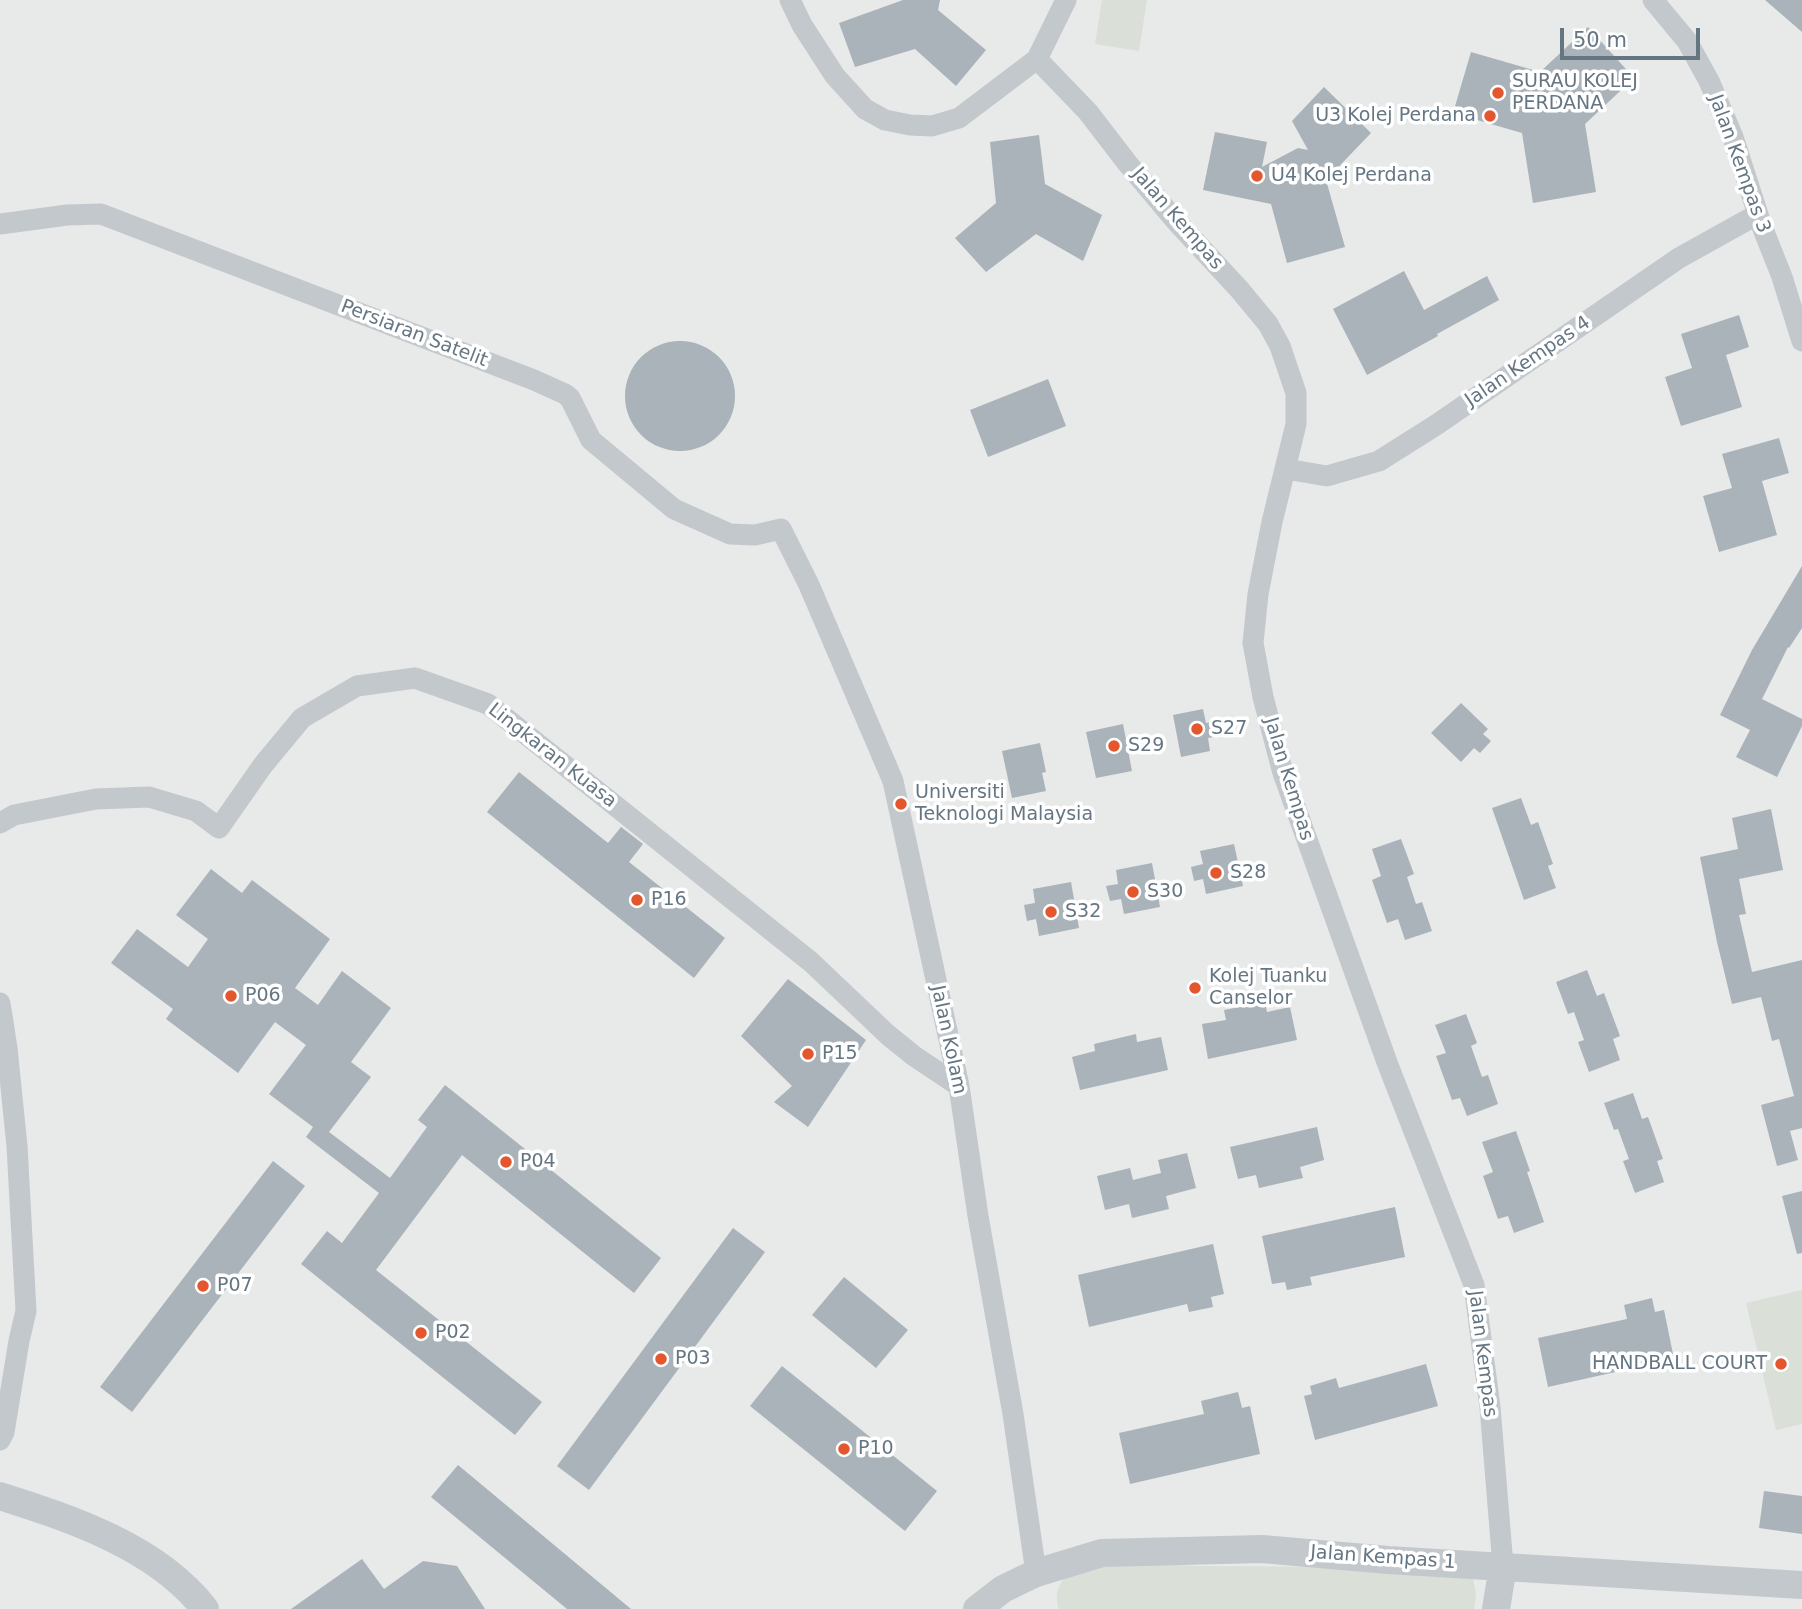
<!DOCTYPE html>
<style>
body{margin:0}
#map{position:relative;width:1802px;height:1609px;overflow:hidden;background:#fafaf8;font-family:"DejaVu Sans",sans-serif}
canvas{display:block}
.scale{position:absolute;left:1560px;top:28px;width:140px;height:32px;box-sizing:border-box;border:4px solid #657683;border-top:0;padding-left:9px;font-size:21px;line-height:24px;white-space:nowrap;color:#657683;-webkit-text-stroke:5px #fff;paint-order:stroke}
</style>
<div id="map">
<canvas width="1802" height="1609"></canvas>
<div class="scale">50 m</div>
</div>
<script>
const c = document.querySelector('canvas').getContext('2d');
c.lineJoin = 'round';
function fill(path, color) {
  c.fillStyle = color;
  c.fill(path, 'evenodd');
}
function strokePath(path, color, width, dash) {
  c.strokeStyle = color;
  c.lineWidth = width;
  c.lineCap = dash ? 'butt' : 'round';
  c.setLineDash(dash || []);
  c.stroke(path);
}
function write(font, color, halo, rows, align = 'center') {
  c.font = font + ' "DejaVu Sans",sans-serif';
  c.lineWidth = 7;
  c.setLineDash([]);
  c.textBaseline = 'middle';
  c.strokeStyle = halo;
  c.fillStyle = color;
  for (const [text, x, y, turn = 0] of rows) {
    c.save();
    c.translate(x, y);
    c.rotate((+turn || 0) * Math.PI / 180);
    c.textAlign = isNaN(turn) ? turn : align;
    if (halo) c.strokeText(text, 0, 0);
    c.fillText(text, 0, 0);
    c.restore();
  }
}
fill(new Path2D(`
 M 0,0 L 1802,0 L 1802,1609 L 0,1609 Z`), '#e8e9e9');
fill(new Path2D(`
 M 1102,0 L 1147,0 L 1139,51 L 1095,44 Z
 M 1802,1290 L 1802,1424 L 1776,1430 L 1746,1303 Z
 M 1120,1562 L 1196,1566 L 1360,1567 L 1473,1577 L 1476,1595 L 1474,1609 L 1059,1609 C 1054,1597 1058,1581 1070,1574 C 1078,1569 1108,1565 1120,1562 Z`), '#dadfd7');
fill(new Path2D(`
 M 903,0 L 940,0 L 938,10 L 986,50 L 956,86 L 915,49 L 855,67 L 839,23 Z
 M 1765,0 L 1802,0 L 1802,32 Z
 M 1588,27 L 1634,78 L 1585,124 L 1596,192 L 1533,203 L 1522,133 L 1453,113 L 1471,52 L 1540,72 Z
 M 1324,87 L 1371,133 L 1326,180 L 1345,247 L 1287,263 L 1271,204 L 1203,190 L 1215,132 L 1267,142 L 1262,167 L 1298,148 L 1308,150 L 1292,121 Z
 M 1039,135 L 1045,184 L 1102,215 L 1083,261 L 1036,234 L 986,272 L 955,238 L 996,203 L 990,142 Z
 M 1404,271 L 1424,310 L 1487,276 L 1499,300 L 1437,334 L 1438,336 L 1367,375 L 1333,309 Z
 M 1739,315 L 1749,347 L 1726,355 L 1742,407 L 1681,426 L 1665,377 L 1692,368 L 1681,334 Z
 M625 396a55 55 0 1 1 110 0a55 55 0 1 1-110 0Z
 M 1048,379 L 1066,426 L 988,457 L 970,410 Z
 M 1779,438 L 1789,473 L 1762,481 L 1777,535 L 1719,552 L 1703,496 L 1732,488 L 1722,454 Z
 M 1802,566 L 1802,628 L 1789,648 L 1788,647 L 1762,699 L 1802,719 L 1802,726 L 1777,777 L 1736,757 L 1750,730 L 1720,715 L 1752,650 Z
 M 1461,703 L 1488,729 L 1483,734 L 1491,741 L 1480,753 L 1474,748 L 1461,762 L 1431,733 Z
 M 1203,709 L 1206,723 L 1217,720 L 1220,736 L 1208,738 L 1210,751 L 1181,757 L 1173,715 Z
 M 1123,724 L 1132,771 L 1096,778 L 1086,732 Z
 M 1040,743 L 1046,772 L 1042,773 L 1046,791 L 1012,798 L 1002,751 Z
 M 519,772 L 608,843 L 621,827 L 643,844 L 629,862 L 725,938 L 694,978 L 487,812 Z
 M 1521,798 L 1531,825 L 1538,822 L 1553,864 L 1548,866 L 1556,888 L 1524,900 L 1492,808 Z
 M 1771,809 L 1783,870 L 1739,879 L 1746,914 L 1739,915 L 1752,972 L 1802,960 L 1802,1128 L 1790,1131 L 1798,1160 L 1777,1166 L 1761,1105 L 1794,1096 L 1779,1039 L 1772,1041 L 1761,997 L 1732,1004 L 1717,942 L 1700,857 L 1738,849 L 1732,818 Z
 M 1401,839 L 1414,874 L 1407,877 L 1416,904 L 1422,902 L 1432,931 L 1405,940 L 1398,919 L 1387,923 L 1372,880 L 1381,876 L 1372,849 Z
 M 1234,844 L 1243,886 L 1206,894 L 1203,879 L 1194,881 L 1191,867 L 1203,864 L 1200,851 Z
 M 1152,863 L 1160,907 L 1124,914 L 1121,899 L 1110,901 L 1106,886 L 1118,884 L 1116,870 Z
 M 211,869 L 242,893 L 252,880 L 330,939 L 295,988 L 318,1005 L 342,971 L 391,1008 L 351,1062 L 371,1077 L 329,1132 L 390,1178 L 427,1127 L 418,1120 L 445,1085 L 661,1258 L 634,1293 L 462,1155 L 376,1270 L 542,1402 L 515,1435 L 301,1264 L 327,1231 L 342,1243 L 379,1193 L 306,1137 L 313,1127 L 269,1094 L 306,1045 L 275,1022 L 238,1073 L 166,1019 L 173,1009 L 111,963 L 137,929 L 188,967 L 208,939 L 176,915 Z
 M 1071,882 L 1079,928 L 1039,936 L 1036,919 L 1027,921 L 1024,905 L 1035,903 L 1033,889 Z
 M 1587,970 L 1597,996 L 1604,993 L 1620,1036 L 1613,1039 L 1620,1060 L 1589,1072 L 1578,1042 L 1584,1040 L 1574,1012 L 1568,1014 L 1556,982 Z
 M 788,979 L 866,1040 L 808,1127 L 774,1102 L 792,1086 L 741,1036 Z
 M 1265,1002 L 1267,1012 L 1290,1007 L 1297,1040 L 1208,1059 L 1202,1024 L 1226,1020 L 1224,1010 Z
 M 1466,1014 L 1477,1043 L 1471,1046 L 1482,1077 L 1488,1075 L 1498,1104 L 1467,1116 L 1460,1098 L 1452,1100 L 1436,1056 L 1446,1053 L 1435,1025 Z
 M 1136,1034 L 1137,1042 L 1161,1037 L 1168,1070 L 1080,1090 L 1072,1057 L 1095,1051 L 1094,1044 Z
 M 1633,1093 L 1642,1119 L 1648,1117 L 1663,1159 L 1657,1161 L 1664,1182 L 1635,1193 L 1623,1161 L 1629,1159 L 1618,1129 L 1614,1130 L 1604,1103 Z
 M 1317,1127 L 1324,1160 L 1300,1167 L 1303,1178 L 1259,1188 L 1256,1175 L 1238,1179 L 1230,1147 Z
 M 1516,1131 L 1530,1171 L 1527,1172 L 1544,1222 L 1514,1233 L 1508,1216 L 1498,1219 L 1483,1176 L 1493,1172 L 1482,1142 Z
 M 1187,1153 L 1196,1188 L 1166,1196 L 1169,1209 L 1132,1218 L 1129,1204 L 1105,1210 L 1097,1176 L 1130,1168 L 1133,1180 L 1161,1173 L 1158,1160 Z
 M 273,1161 L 305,1186 L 132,1412 L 100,1387 Z
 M 1802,1191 L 1802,1253 L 1797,1254 L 1782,1196 Z
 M 1395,1207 L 1405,1257 L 1310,1277 L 1312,1285 L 1287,1290 L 1285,1282 L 1272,1284 L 1262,1236 Z
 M 733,1228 L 765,1252 L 589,1490 L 557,1466 Z
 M 1213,1244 L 1224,1294 L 1211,1297 L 1213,1307 L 1189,1312 L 1187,1304 L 1089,1327 L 1078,1275 Z
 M 844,1277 L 908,1330 L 876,1368 L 812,1315 Z
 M 1652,1298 L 1655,1312 L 1664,1310 L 1674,1359 L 1548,1387 L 1538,1338 L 1627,1319 L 1624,1305 Z
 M 1426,1364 L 1438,1406 L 1315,1440 L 1304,1396 L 1312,1394 L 1310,1386 L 1336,1378 L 1339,1388 Z
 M 782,1366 L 937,1491 L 905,1531 L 750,1406 Z
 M 1238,1392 L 1242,1408 L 1250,1406 L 1260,1454 L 1130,1484 L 1119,1433 L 1204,1414 L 1201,1401 Z
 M 458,1465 L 631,1609 L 567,1609 L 431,1497 Z
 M 1764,1491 L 1802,1496 L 1802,1534 L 1759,1528 Z
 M 362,1559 L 384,1589 L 423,1561 L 457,1566 L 485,1609 L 291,1609 Z`), '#aab3b9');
strokePath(new Path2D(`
 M 790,0 L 802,25 L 835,76 L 865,109 L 885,120 L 910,125 L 932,126 L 959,118 L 1037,59 L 1066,0
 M 1653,0 L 1687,41 L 1709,81 L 1733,137 L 1761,224 L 1782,277 L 1802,341
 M 1037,59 L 1088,112 L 1128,164 L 1175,220 L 1239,289 L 1268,324 L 1280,346 L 1296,393 L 1296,424 L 1272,522 L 1258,594 L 1253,643 L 1263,697 L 1283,773 L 1388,1065 L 1474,1285 L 1490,1407 L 1503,1566
 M 0,224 L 67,215 L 101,214 L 534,380 L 565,394 L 570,398 L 591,440 L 674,509 L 730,534 L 755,535 L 781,529 L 809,585 L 893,781 L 959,1086 L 978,1216 L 1013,1414 L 1036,1573
 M 1286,469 L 1327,476 L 1379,461 L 1436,425 L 1679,258 L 1758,214
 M 0,823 L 14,815 L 96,799 L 149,797 L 196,811 L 219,828 L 263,765 L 302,718 L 357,686 L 415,678 L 488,704 L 811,962 L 888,1035 L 914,1056 L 959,1086
 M 0,1003 L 7,1048 L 17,1146 L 26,1311 L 19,1341 L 4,1432 L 0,1440`), '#c3c8cc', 21);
strokePath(new Path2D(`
 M 0,1496 C 72,1519 157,1547 205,1609
 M 977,1609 L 1003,1589 L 1036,1573 L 1102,1553 L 1262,1549 L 1388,1560 L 1802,1585
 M 1496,1609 L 1503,1566`), '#c3c8cc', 28);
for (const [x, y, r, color] of [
 [1498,93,7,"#e4572e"],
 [1490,116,7,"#e4572e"],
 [1257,176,7,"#e4572e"],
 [1197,729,7,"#e4572e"],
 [1114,746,7,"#e4572e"],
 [901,804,7,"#e4572e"],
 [1216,873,7,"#e4572e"],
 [1133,892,7,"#e4572e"],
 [637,900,7,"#e4572e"],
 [1051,912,7,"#e4572e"],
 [1195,988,7,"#e4572e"],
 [231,996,7,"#e4572e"],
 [808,1054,7,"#e4572e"],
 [506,1162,7,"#e4572e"],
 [203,1286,7,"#e4572e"],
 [421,1333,7,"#e4572e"],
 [661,1359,7,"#e4572e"],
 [1781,1364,7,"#e4572e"],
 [844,1449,7,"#e4572e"]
]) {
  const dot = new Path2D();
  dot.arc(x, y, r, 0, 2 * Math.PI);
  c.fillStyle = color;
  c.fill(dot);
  strokePath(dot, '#fff', 2.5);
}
write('19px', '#657683', '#fff', [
 ["SURAU KOLEJ",1512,82],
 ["PERDANA",1512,104],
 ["U3 Kolej Perdana",1476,116,"right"],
 ["U4 Kolej Perdana",1271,176],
 ["S27",1211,729],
 ["S29",1128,746],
 ["Universiti",915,793],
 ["Teknologi Malaysia",915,815],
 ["S28",1230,873],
 ["S30",1147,892],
 ["P16",651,900],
 ["S32",1065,912],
 ["Kolej Tuanku",1209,977],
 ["Canselor",1209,999],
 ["P06",245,996],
 ["P15",822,1054],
 ["P04",520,1162],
 ["P07",217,1286],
 ["P02",435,1333],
 ["P03",675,1359],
 ["HANDBALL COURT",1767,1364,"right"],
 ["P10",858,1449]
], 'left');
write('19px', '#657683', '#fff', [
 ["Jalan Kempas 3",1739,164,70],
 ["Jalan Kempas",1177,219,49],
 ["Persiaran Satelit",414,334,21],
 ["Jalan Kempas 4",1528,362,-34],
 ["Lingkaran Kuasa",552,756,38],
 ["Jalan Kempas",1288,779,73],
 ["Jalan Kolam",948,1040,78],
 ["Jalan Kempas",1482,1354,83],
 ["Jalan Kempas 1",1383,1558,4]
]);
</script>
